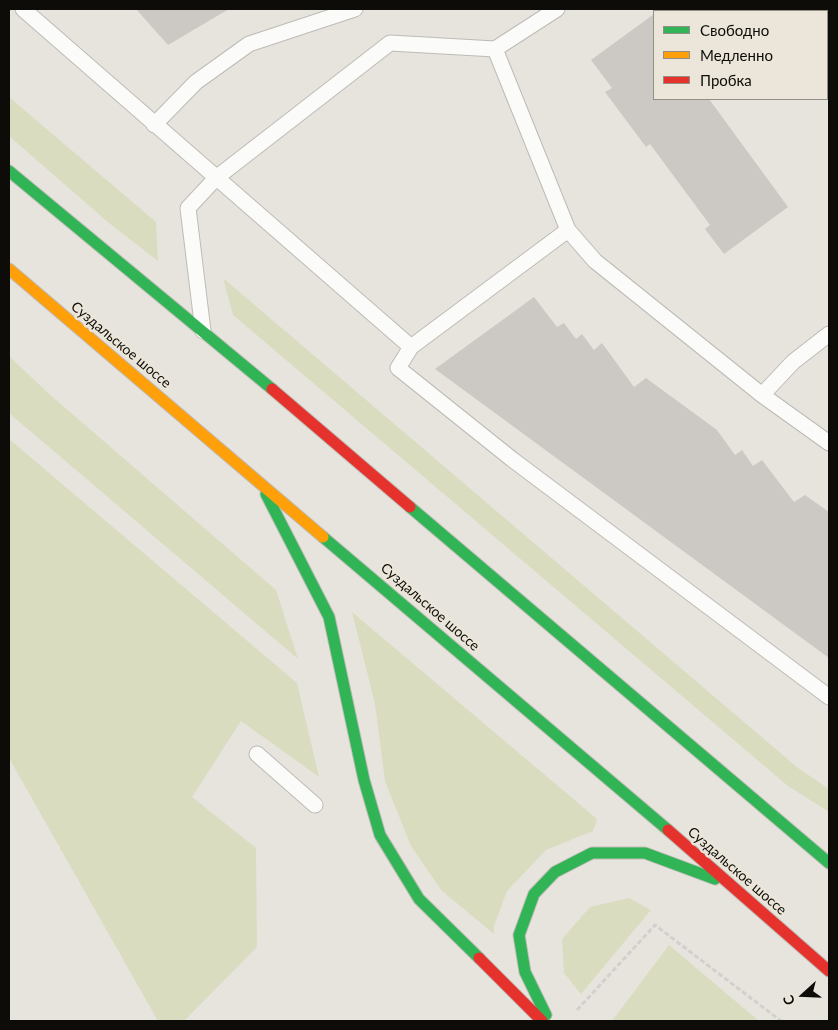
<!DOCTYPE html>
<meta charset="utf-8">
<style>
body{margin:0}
#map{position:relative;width:838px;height:1030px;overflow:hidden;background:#e7e4dd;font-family:Lato,sans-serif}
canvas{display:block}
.frame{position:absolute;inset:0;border:10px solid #0e0c08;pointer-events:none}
.legend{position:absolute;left:653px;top:10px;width:175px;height:90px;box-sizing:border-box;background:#ebe6d9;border:1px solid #938f85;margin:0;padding:6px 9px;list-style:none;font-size:15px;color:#0e0c08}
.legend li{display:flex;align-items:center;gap:10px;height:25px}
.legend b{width:25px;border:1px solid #938f85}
.north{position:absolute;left:778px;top:970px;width:50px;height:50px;-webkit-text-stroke:4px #ebe6d9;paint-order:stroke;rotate:250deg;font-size:14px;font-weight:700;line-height:20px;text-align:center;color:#0e0c08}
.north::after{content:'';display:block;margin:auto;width:18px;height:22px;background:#0e0c08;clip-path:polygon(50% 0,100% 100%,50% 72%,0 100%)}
</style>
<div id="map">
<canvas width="838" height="1030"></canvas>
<div class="frame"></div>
<ul class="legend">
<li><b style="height:6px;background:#30b455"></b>Свободно</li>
<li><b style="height:6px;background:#ff9f0a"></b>Медленно</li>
<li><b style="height:6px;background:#e5322d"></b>Пробка</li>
</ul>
<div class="north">С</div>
</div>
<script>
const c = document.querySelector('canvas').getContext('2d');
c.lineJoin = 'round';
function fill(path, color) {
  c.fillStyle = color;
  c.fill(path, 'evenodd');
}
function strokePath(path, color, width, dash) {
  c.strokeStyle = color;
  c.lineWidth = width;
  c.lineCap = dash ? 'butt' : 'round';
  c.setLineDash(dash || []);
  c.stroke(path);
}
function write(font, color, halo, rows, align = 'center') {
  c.font = font + ' Lato,sans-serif';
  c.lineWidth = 5;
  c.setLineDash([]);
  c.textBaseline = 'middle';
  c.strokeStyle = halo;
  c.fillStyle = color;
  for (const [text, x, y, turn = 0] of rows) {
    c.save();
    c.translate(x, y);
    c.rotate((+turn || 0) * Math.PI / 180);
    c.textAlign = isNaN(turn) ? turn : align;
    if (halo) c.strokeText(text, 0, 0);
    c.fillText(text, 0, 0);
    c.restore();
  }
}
fill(new Path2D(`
 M 9,97 L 156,222 L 158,261 L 109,223 L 9,136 Z
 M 223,278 L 798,768 L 829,789 L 829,812 L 788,786 L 233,315 Z
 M 9,356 L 48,393 L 276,590 L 298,659 L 9,413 Z
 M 9,439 L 297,683 L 319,777 L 241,721 L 192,797 L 256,848 L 257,947 L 184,1021 L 158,1021 L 9,758 Z
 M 352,612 L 597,819 L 593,831 L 546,850 L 507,891 L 494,926 L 494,934 L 442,891 L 411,846 L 385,781 L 375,704 Z
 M 629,898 L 651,910 L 581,994 L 564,973 L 562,939 L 590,907 Z
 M 669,945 L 759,1021 L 612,1021 Z`), '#dadcc0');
fill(new Path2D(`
 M 136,9 L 229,9 L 168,45 Z
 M 654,14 L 654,99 L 709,99 L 788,207 L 724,254 L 705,229 L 710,225 L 650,144 L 646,147 L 605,92 L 612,88 L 591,60 Z
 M 534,297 L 557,327 L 564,323 L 576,339 L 582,334 L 594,350 L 602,343 L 634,387 L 646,378 L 717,430 L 735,455 L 742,450 L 753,466 L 762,460 L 794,502 L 805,495 L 829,512 L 829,658 L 435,369 Z`), '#ccc9c4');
const lane = new Path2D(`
 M 23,9 L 411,347
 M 557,9 L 495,49 L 568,230
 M 154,125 L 196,82 L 249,44 L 355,9
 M 203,331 L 188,208 L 216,178 L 390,43 L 495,49
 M 762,395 L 793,362 L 829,334
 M 829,443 L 762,395 L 595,261 L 568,230 L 411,347 L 398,368 L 513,460 L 829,697
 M 257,754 L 315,805`);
const fast = new Path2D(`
 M 9,171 L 272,389
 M 266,494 L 329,617 L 364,780 L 380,835 L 419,899 L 479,958
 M 410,507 L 829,863
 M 323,537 L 668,830
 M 546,1015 L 525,972 L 519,935 L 534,894 L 555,872 L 592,853 L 645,853 L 715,879`);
const slow = new Path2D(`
 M 9,269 L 323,537`);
const jam = new Path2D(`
 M 272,389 L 410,507
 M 668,830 L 829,971
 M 479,958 L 542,1021`);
strokePath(lane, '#bdbbb5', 17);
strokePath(fast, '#bdbbb5', 13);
strokePath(slow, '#bdbbb5', 13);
strokePath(jam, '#bdbbb5', 13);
strokePath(new Path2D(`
 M 577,1010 L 655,925 L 781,1021`), '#d1d0cf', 3, [5, 2.5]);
strokePath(lane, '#fbfbfa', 15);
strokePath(fast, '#30b455', 11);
strokePath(slow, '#ff9f0a', 11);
strokePath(jam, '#e5322d', 11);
write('14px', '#0e0c08', '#ebe6d9', [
 ["Суздальское шоссе",121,345,40],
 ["Суздальское шоссе",430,607,41],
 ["Суздальское шоссе",737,871,41]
]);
</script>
